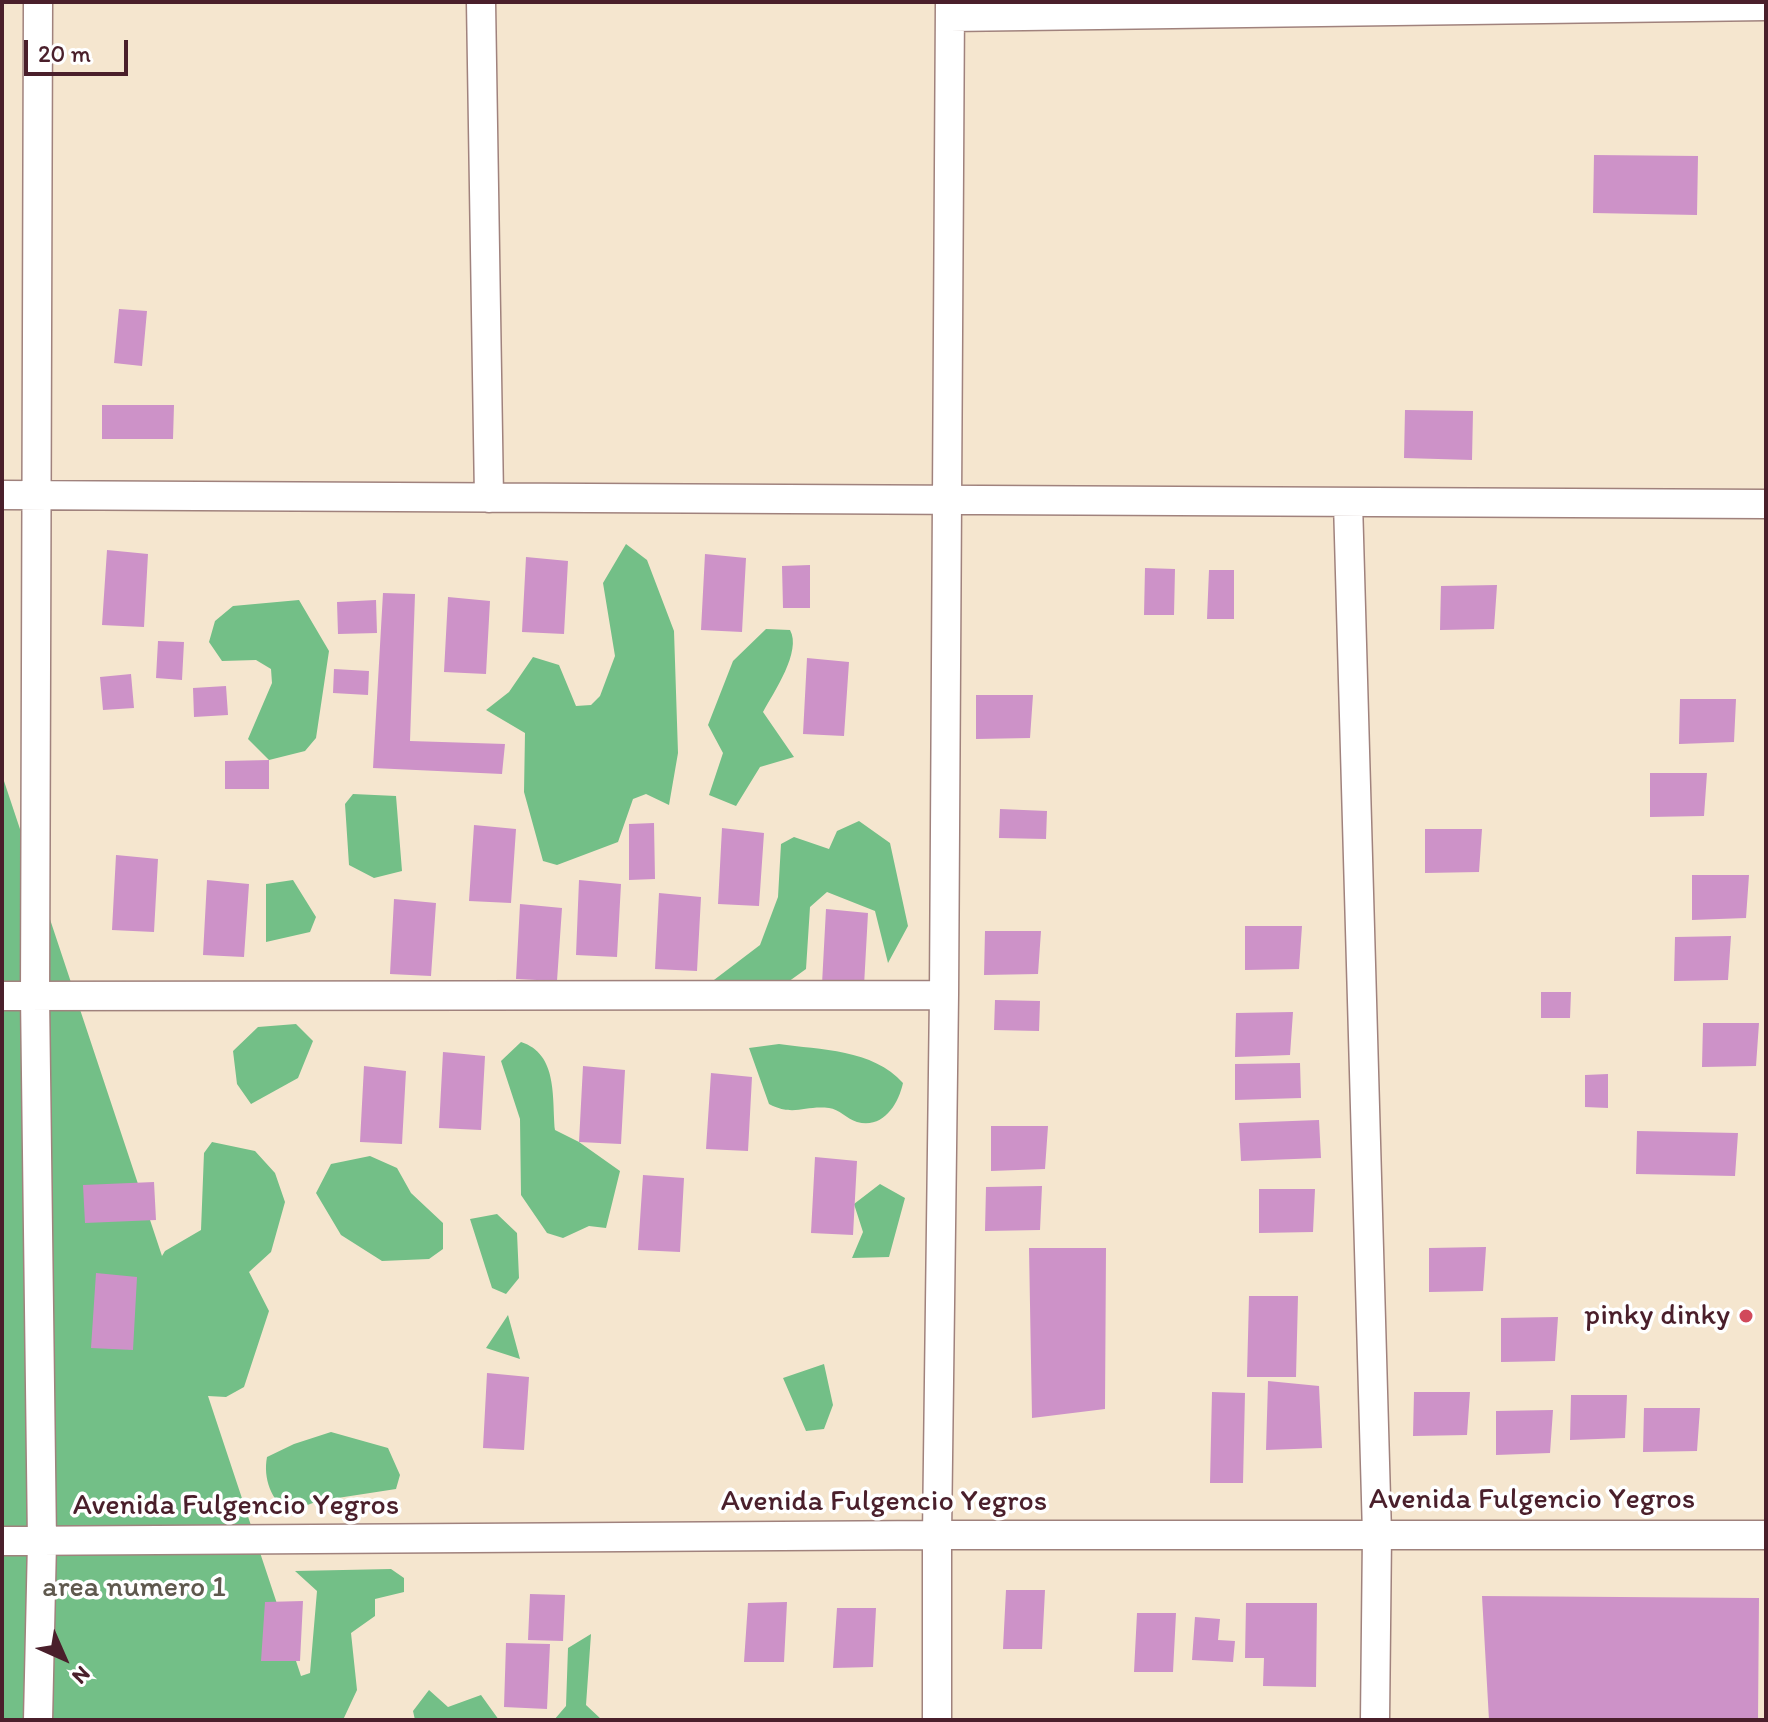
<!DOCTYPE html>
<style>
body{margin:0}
#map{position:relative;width:1768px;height:1722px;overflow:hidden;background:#f5e6cf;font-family:Itim,sans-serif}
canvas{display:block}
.frame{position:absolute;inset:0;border:4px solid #4a1f2b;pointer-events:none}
.north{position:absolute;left:24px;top:1618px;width:80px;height:80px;-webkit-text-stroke:6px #fff;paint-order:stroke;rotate:135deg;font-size:22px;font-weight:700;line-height:32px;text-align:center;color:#4a1f2b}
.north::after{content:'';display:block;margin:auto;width:28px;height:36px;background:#4a1f2b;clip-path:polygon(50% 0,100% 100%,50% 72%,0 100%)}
.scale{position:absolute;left:24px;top:40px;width:104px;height:36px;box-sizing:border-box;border:4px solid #4a1f2b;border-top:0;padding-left:10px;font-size:24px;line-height:28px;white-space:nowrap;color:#4a1f2b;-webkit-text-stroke:6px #fff;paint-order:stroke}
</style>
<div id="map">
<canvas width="1768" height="1722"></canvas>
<div class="frame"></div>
<div class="north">N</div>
<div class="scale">20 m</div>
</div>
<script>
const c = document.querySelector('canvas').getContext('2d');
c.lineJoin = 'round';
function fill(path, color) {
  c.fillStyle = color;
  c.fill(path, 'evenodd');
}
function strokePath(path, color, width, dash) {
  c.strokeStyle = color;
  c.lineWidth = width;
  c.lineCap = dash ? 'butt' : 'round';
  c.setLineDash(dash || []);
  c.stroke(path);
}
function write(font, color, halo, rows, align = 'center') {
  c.font = font + ' Itim,sans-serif';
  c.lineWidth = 7;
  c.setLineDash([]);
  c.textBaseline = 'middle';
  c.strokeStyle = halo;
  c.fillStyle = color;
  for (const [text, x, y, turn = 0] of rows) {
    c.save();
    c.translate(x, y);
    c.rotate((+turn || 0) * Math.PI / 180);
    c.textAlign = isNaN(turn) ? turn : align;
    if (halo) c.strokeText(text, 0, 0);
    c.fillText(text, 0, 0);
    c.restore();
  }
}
fill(new Path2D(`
 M 626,544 L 647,560 L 674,631 L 678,753 L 669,805 L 646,794 L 633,799 L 618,842 L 557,865 L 543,861 L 524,792 L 525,733 L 486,710 L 509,692 L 533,657 L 559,665 L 576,706 L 591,705 L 600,696 L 615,656 L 603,583 Z
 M 299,600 L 329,651 L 316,738 L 305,751 L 269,760 L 248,739 L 272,683 L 271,669 L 256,660 L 222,661 L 209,642 L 215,621 L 233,606 Z
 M 766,629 L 790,630 C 802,651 774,692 763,712 L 794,757 L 760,767 L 736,806 L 709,795 L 723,753 L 708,725 L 733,661 Z
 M 2,775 L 162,1256 L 165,1251 L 201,1230 L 204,1153 L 212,1142 L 255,1151 L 275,1173 L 285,1202 L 271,1252 L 249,1272 L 269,1311 L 244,1387 L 226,1397 L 208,1396 L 301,1676 L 310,1673 L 317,1591 L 295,1571 L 391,1569 L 404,1578 L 404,1592 L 375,1599 L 375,1616 L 351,1633 L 357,1690 L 343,1720 L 2,1720 Z
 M 353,794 L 396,796 L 402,871 L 374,878 L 349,865 L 345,804 Z
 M 859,821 L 890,843 L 908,926 L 888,963 L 875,911 L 827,892 L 810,907 L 806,969 L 770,995 L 710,983 L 760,945 L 778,897 L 781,844 L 794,837 L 829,849 L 837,831 Z
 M 293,880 L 316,917 L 310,932 L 266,942 L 266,884 Z
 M 296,1024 L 313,1041 L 298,1078 L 251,1104 L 237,1084 L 233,1051 L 258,1027 Z
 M 521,1042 C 558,1054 552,1097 555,1130 L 579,1142 L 620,1171 L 606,1228 L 589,1226 L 563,1238 L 547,1233 L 521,1195 L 520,1119 L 501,1061 Z
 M 779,1044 C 820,1050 873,1049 903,1083 C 898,1105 883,1129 857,1122 C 847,1119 839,1109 829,1108 C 804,1105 794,1117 769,1104 L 749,1048 Z
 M 370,1156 L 397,1168 L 411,1193 L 443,1223 L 443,1249 L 429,1259 L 382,1261 L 341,1235 L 316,1193 L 331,1164 Z
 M 880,1184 L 905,1198 L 889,1257 L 852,1258 L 863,1232 L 854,1204 Z
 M 497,1214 L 517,1233 L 519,1278 L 506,1294 L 492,1288 L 470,1219 Z
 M 508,1315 L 520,1359 L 486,1348 Z
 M 824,1364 L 833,1405 L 824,1429 L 806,1431 L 783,1378 Z
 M 331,1432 L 388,1448 L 400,1475 L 396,1489 L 318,1501 L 289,1512 C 271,1501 263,1478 267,1457 L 294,1444 Z
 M 591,1634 L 586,1705 L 602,1720 L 554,1720 L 566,1706 L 568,1648 Z
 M 429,1690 L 448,1707 L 481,1695 L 499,1720 L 415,1720 L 413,1711 Z`), '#73bf87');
fill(new Path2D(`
 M 1594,155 L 1698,156 L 1697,215 L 1593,213 Z
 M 119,309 L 147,311 L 142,366 L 114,363 Z
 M 102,405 L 174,405 L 173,439 L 102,439 Z
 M 1405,410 L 1473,411 L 1472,460 L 1404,458 Z
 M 107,550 L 148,554 L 144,627 L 102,625 Z
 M 705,554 L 746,558 L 742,632 L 701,630 Z
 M 526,557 L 568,561 L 564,634 L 522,632 Z
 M 810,565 L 810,608 L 783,608 L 782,566 Z
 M 1145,568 L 1175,569 L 1174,615 L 1144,615 Z
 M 1209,570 L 1234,570 L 1234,619 L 1207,619 Z
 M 1497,585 L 1494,629 L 1440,630 L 1441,586 Z
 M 383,593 L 415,594 L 410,741 L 505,744 L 502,774 L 373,768 Z
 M 448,597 L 490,601 L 486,674 L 444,672 Z
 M 376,600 L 377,633 L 338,634 L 337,602 Z
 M 158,641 L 184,642 L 182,680 L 156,678 Z
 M 807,658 L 849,662 L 844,736 L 803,734 Z
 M 334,669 L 369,671 L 368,695 L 333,693 Z
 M 131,674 L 134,708 L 103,710 L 100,677 Z
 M 226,686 L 228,715 L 194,717 L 193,688 Z
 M 976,695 L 1033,695 L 1030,738 L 976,739 Z
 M 1680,699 L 1736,699 L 1734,742 L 1679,744 Z
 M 269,760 L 269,789 L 225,789 L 225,761 Z
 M 1650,773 L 1707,773 L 1704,816 L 1650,817 Z
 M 1000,809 L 1047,811 L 1046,839 L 999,838 Z
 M 654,823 L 655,879 L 629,880 L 629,824 Z
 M 474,825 L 516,829 L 511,903 L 469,901 Z
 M 722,828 L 764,833 L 759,906 L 718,904 Z
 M 1425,829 L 1482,829 L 1479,872 L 1425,873 Z
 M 116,855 L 158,859 L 154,932 L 112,930 Z
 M 1692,875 L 1749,875 L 1746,918 L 1692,920 Z
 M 207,880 L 249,884 L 244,957 L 203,955 Z
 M 579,880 L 621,884 L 617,957 L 576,955 Z
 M 659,893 L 701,897 L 697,971 L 655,969 Z
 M 394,899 L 436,903 L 431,976 L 390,974 Z
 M 520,904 L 562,908 L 557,981 L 516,979 Z
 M 826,909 L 868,913 L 864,986 L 822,984 Z
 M 1245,926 L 1302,926 L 1299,969 L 1245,970 Z
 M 985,931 L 1041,931 L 1038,974 L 984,975 Z
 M 1731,936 L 1728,980 L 1674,981 L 1675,937 Z
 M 1541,992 L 1571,992 L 1570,1018 L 1541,1018 Z
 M 995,1000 L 1040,1001 L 1039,1031 L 994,1030 Z
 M 1293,1012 L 1290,1055 L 1235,1057 L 1236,1013 Z
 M 1703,1023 L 1759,1023 L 1756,1066 L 1702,1067 Z
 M 443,1052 L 485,1056 L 481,1130 L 439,1128 Z
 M 1300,1063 L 1301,1098 L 1235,1100 L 1235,1064 Z
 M 364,1066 L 406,1071 L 402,1144 L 360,1142 Z
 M 583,1066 L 625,1070 L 621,1144 L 579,1142 Z
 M 711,1073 L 752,1077 L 748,1151 L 706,1149 Z
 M 1608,1074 L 1608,1108 L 1585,1107 L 1585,1075 Z
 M 1319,1120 L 1321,1158 L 1241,1161 L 1239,1123 Z
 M 991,1126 L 1048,1126 L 1045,1169 L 991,1171 Z
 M 1637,1131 L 1738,1133 L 1735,1176 L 1636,1174 Z
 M 815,1157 L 857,1161 L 853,1235 L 811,1233 Z
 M 643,1175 L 684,1178 L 680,1252 L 638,1250 Z
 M 154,1182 L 156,1220 L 85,1223 L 83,1185 Z
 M 1042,1186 L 1040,1230 L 985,1231 L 986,1187 Z
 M 1259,1189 L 1315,1189 L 1313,1232 L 1259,1233 Z
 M 1486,1247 L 1483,1291 L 1429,1292 L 1429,1248 Z
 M 1029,1248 L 1106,1248 L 1105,1409 L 1032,1418 Z
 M 96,1273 L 137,1277 L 133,1350 L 91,1348 Z
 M 1249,1296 L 1298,1296 L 1296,1377 L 1247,1377 Z
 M 1558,1317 L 1555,1361 L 1501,1362 L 1501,1318 Z
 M 487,1373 L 529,1377 L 524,1450 L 483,1448 Z
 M 1268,1381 L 1319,1386 L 1322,1448 L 1266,1450 Z
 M 1212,1392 L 1245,1393 L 1243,1483 L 1210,1483 Z
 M 1414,1392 L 1470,1392 L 1467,1435 L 1413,1436 Z
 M 1571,1395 L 1627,1395 L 1625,1438 L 1570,1440 Z
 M 1644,1408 L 1700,1408 L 1697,1451 L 1643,1452 Z
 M 1553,1410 L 1550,1453 L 1496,1455 L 1496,1411 Z
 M 1006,1590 L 1045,1590 L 1042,1649 L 1003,1649 Z
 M 530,1594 L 565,1595 L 563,1641 L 528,1640 Z
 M 1482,1596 L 1759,1598 L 1758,1720 L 1489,1720 Z
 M 303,1601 L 300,1661 L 261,1661 L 265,1602 Z
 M 787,1602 L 784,1662 L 744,1662 L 748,1603 Z
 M 1246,1603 L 1317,1603 L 1316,1687 L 1263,1686 L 1264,1658 L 1245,1658 Z
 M 837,1608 L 876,1608 L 873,1667 L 833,1668 Z
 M 1137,1613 L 1176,1613 L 1173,1672 L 1134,1672 Z
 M 1195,1617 L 1220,1619 L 1218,1640 L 1235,1641 L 1233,1662 L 1192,1660 Z
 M 506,1643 L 550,1644 L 547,1709 L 504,1707 Z`), '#cd92c8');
const street = new Path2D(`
 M 38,2 L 35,996 L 42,1542 L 38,1720
 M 481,2 L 489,498
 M 950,17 L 1766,6
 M 2,495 L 1766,504
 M 1348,502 L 1377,1534 L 1375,1720
 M 2,996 L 944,995
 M 2,1541 L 937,1535 L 1766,1535
 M 937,1720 L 937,1535 L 944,995 L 950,2`);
strokePath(street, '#a0827d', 31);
strokePath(street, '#fff', 28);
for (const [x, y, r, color] of [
 [1746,1316,8,"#d1495b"]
]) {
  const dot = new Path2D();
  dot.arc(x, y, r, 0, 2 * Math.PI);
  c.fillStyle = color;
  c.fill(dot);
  strokePath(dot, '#fff', 3);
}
write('30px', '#4a1f2b', '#fff', [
 ["pinky dinky",1730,1316]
], 'right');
write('30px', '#4a1f2b', '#fff', [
 ["Avenida Fulgencio Yegros",1532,1500],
 ["Avenida Fulgencio Yegros",884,1502],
 ["Avenida Fulgencio Yegros",236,1506]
]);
write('30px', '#5f594e', '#fff', [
 ["area numero 1",134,1588]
]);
</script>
